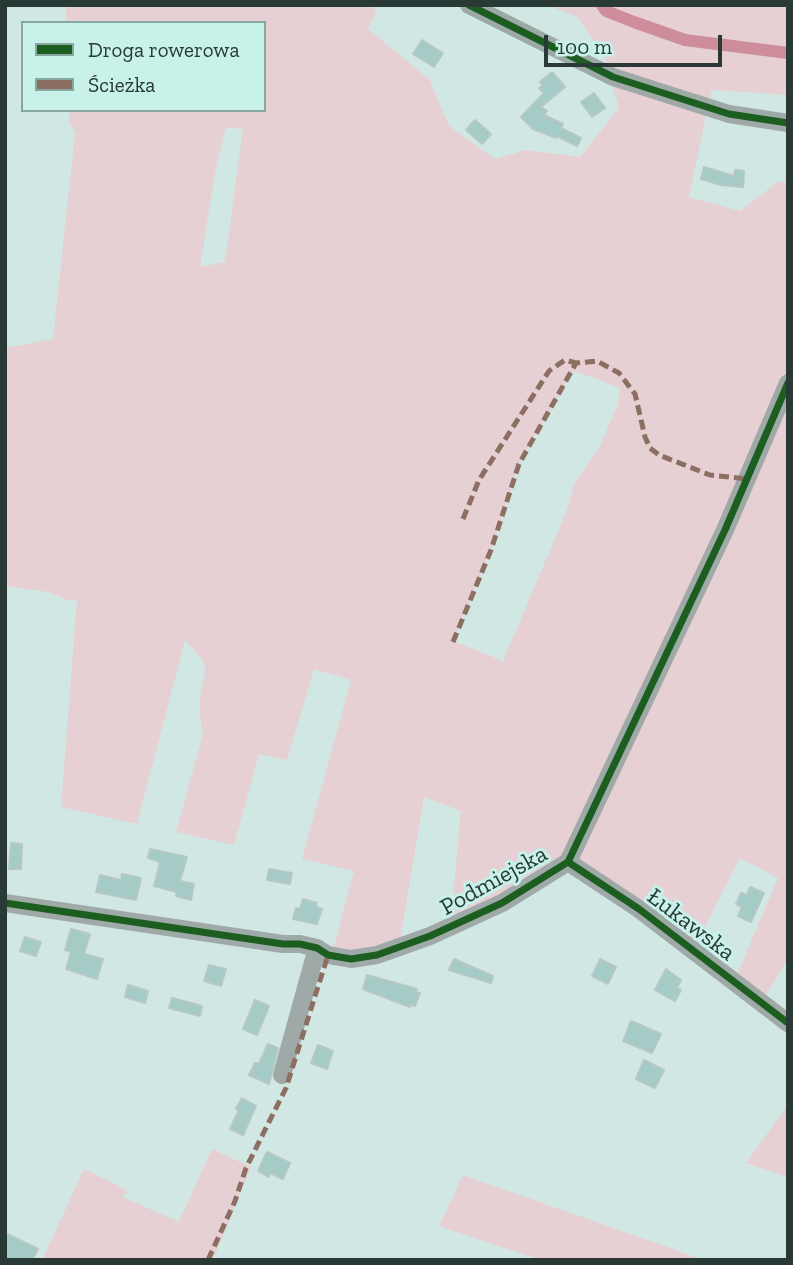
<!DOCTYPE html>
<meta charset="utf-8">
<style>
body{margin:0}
#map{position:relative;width:793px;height:1265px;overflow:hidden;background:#d1e7e3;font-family:"Zilla Slab",serif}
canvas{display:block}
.frame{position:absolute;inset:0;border:7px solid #283936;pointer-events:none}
.legend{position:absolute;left:21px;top:21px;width:245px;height:91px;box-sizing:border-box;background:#c7f1e9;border:2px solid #87a7a1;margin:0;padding:9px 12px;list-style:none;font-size:21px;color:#283936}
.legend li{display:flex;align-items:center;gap:14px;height:35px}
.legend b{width:35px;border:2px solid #87a7a1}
.scale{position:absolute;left:544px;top:35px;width:178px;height:32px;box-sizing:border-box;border:4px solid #283936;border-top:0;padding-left:9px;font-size:21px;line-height:24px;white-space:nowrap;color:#283936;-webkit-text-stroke:5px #c7f1e9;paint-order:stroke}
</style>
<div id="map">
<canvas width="793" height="1265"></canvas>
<div class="frame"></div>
<ul class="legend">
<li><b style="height:9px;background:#1b5e20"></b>Droga rowerowa</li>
<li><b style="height:9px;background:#8d6e63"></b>Ścieżka</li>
</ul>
<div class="scale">100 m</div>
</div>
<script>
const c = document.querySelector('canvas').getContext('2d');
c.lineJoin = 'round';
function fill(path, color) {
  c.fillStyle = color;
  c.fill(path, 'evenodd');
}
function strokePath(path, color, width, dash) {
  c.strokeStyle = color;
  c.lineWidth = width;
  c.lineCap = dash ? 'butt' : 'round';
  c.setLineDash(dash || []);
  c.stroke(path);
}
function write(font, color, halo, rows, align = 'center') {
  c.font = font + ' "Zilla Slab",serif';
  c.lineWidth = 6;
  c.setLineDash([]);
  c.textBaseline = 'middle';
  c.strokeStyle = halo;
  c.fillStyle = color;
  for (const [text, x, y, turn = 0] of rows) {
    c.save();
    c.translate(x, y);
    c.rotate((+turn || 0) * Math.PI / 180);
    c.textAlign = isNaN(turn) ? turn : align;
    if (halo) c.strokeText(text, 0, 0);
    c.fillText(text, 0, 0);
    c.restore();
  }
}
fill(new Path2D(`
 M 66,5 L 370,5 L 377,10 L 368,29 L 430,80 L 449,126 L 495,159 L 526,150 L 580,157 L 619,108 L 612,84 L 706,116 L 689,197 L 740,211 L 779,181 L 788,183 L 788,958 L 765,998 L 737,975 L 778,878 L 740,858 L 696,945 L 581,862 L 474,914 L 451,918 L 461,811 L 424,797 L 400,941 L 361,951 L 333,950 L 354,871 L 302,859 L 351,680 L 314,669 L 287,760 L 259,754 L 234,845 L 176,832 L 203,734 L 200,715 L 200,696 L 205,673 L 204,662 L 185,640 L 137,824 L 61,807 L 77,600 L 67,600 L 49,592 L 5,586 L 5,348 L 53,339 L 75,133 L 69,121 L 69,110 L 264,110 L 264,23 L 66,23 ZM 226,127 L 243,129 L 225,262 L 200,267 L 215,172 ZM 572,372 L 578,372 L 620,388 L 618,404 L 600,446 L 575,482 L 567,510 L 503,661 L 453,641 L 491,550 L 519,464 Z
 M 547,5 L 788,5 L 788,95 L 712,90 L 709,103 L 609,73 L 604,54 L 577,17 Z
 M 788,1105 L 788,1177 L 746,1163 Z
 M 212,1149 L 251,1167 L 213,1260 L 42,1260 L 84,1169 L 127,1190 L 123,1197 L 179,1222 Z
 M 463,1175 L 704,1260 L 541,1260 L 439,1226 Z`), '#e6d0d3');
strokePath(new Path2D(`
 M 602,5 L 606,11 L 634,22 L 685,40 L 788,53`), '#cd8d9b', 12);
const building = new Path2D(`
 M 422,40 L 443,53 L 434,67 L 413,54 Z
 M 552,72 L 565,87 L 541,107 L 547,111 L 544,115 L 563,124 L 561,128 L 581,138 L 577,146 L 557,136 L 556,138 L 533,129 L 521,117 L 544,93 L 539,88 L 543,85 L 540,82 Z
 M 594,93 L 605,108 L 592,117 L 581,102 Z
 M 475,120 L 491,134 L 482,144 L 466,130 Z
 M 704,167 L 734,176 L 735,170 L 744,171 L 743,187 L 721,185 L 701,179 Z
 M 11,843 L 22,844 L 21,869 L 9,869 Z
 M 150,849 L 187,857 L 180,881 L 194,884 L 191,900 L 176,896 L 177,892 L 154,886 L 160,862 L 148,858 Z
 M 269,869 L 292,873 L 290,884 L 267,880 Z
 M 122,874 L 141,878 L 136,900 L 96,892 L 100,875 L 121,880 Z
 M 750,887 L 764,893 L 751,922 L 738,916 L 742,907 L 736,904 L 741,893 L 747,895 Z
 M 303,899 L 317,903 L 316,907 L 322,909 L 317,924 L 293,919 L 296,908 L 300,909 Z
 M 71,929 L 90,934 L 84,954 L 103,959 L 97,979 L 66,969 L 71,952 L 65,950 Z
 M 25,937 L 41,942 L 36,956 L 20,951 Z
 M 454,959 L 493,976 L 491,983 L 449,970 Z
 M 600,959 L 616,967 L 608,984 L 592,976 Z
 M 209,965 L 226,969 L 221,986 L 204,981 Z
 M 666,969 L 681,980 L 677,988 L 681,990 L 675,1001 L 655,990 Z
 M 367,975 L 417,989 L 416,992 L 420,993 L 415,1006 L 411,1005 L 410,1007 L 363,989 Z
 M 128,985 L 148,991 L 145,1003 L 125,997 Z
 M 172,998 L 202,1006 L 200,1016 L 169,1008 Z
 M 255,1000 L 269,1006 L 257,1035 L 243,1029 Z
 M 631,1021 L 661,1034 L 652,1053 L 623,1041 Z
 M 268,1044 L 278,1048 L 269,1084 L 249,1075 L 255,1063 L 259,1064 Z
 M 318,1045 L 333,1051 L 327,1069 L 311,1063 Z
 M 644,1060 L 664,1070 L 655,1088 L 636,1079 Z
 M 242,1098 L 256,1106 L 243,1135 L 230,1129 L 239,1110 L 236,1109 Z
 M 267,1152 L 290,1163 L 283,1179 L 270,1173 L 269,1177 L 258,1171 Z
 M 5,1233 L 38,1249 L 32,1260 L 5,1260 Z`);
fill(building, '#a4cbc5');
strokePath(building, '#b6c8c4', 2);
strokePath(new Path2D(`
 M 469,5 L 613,77 L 729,114 L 788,123
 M 568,862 L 639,909 L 788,1023
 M 5,903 L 283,944 L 300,944 L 317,948 L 328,955 L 351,959 L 377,955 L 430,936 L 502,903 L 568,862 L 725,530 L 788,383
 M 282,1075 L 317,948`), '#9fa9a7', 18);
strokePath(new Path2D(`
 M 463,519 L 479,480 L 549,371 L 565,360 L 576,363
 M 453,642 L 491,550 L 519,464 L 576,363 L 597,361 L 619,373 L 635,394 L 645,437 L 650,448 L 659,455 L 710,475 L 747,479
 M 208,1260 L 235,1201 L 246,1168 L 286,1088 L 328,955`), '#8d6e63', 5, [10, 5]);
strokePath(new Path2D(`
 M 469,5 L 613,77 L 729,114 L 788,123
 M 568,862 L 639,909 L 788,1023
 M 5,903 L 283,944 L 300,944 L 317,948 L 328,955 L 351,959 L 377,955 L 430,936 L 502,903 L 568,862 L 725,530 L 788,383`), '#1b5e20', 7);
write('24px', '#283936', '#c7f1e9', [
 ["Podmiejska",494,881,-29],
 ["Łukawska",691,925,37]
]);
</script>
